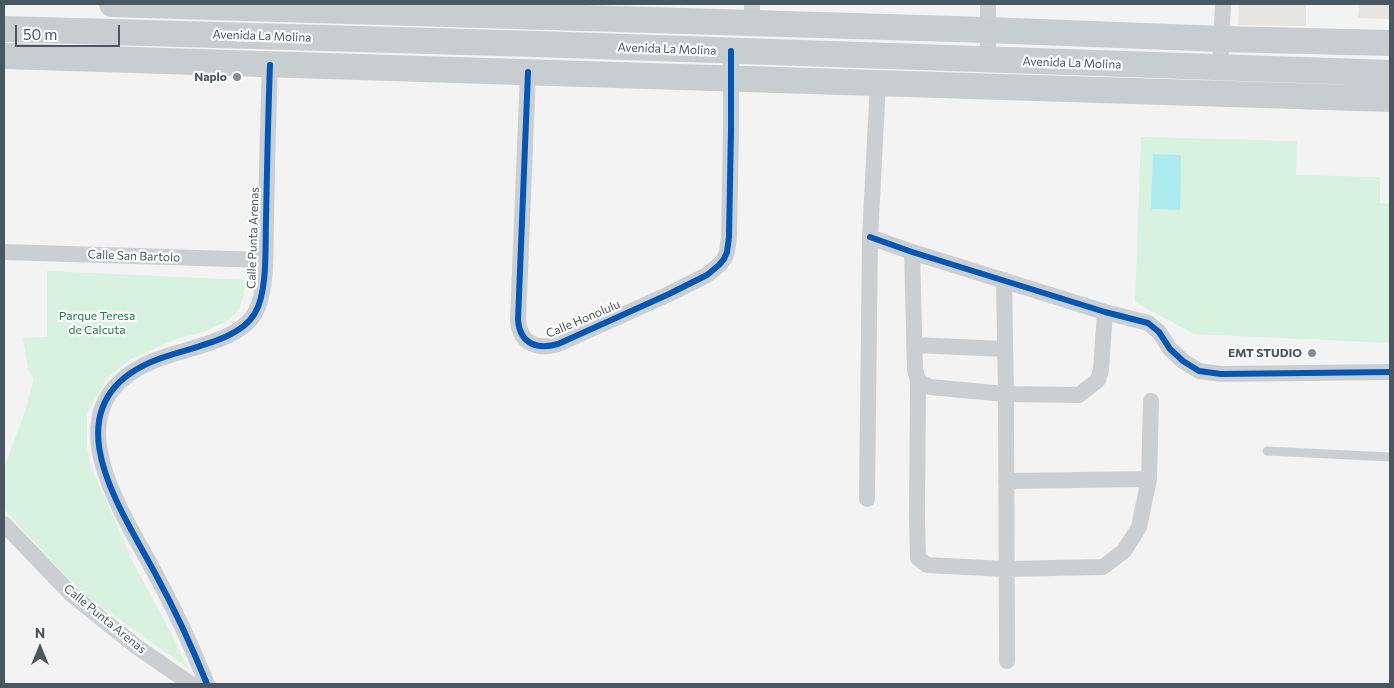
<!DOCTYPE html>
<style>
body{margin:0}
#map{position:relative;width:1394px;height:688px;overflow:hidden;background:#f3f3f3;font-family:Commissioner,sans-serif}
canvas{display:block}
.frame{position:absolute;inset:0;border:5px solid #495860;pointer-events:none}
.north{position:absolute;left:15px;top:623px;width:50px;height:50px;-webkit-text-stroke:4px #fff;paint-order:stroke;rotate:0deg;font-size:14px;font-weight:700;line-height:20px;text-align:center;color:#495860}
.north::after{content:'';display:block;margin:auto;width:18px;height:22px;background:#495860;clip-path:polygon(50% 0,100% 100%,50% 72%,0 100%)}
.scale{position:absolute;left:15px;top:25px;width:105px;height:22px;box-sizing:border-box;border:2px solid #495860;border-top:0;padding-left:6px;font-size:15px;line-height:18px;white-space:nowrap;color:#495860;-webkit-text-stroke:4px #fff;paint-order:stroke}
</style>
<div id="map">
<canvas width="1394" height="688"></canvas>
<div class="frame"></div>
<div class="north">N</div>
<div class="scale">50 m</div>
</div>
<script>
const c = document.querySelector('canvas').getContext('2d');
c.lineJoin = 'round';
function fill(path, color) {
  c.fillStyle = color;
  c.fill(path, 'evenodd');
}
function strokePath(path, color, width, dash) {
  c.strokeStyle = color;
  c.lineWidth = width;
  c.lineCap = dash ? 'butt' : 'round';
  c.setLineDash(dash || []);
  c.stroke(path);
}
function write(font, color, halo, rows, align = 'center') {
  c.font = font + ' Commissioner,sans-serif';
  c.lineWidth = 4.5;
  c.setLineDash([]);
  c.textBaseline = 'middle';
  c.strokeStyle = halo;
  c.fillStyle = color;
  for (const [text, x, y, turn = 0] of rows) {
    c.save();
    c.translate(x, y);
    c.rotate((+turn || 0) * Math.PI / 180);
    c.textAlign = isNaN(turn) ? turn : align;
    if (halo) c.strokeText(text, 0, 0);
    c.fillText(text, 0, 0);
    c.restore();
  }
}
fill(new Path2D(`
 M 1239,4 L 1306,4 L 1306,26 L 1238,25 Z
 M 1359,4 L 1390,4 L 1390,19 L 1358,18 Z`), '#e6e5e1');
fill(new Path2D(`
 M 1141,137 L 1297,141 L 1296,175 L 1380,177 L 1380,203 L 1390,204 L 1390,343 L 1194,334 L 1135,302 Z
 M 47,271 L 247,280 L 240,308 L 229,320 L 206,331 L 176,339 L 131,359 L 107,378 L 91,406 L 87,415 L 87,447 L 91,467 L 134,564 L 170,631 L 188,668 L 89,598 L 57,567 L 4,509 L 4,468 L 24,415 L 34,379 L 28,370 L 23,338 L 47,337 Z`), '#d7f2de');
fill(new Path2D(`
 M 1153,154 L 1181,155 L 1180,210 L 1151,209 Z`), '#acebf0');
strokePath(new Path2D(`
 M 1267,451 L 1390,457`), '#cccfd1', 9);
strokePath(new Path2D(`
 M 752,24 L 752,4
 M 988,60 L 988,4
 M 1220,68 L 1223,4
 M 528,72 L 518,320 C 520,344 537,350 558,344 L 669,294 L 707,275 L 719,265 L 724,259 L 727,252 L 729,237 L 731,129 L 731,51
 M 870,237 L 912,252 L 1105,312 L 1148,323 L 1159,332 L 1170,349 L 1183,361 L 1199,371 L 1221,374 L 1390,372
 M 4,252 L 265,260
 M 912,252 L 915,369 L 918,381 L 930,387 L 1006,394 L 1079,395 L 1098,380 L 1101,369 L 1105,312
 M 1004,280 L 1006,394 L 1007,661
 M 914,345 L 1005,349
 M 918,381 L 917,519 L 918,558 L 927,565 L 1006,569 L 1103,567 L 1124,551 L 1139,527 L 1149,479 L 1151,401
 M 1006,481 L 1149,479
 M 867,499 L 870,237 L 878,83
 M 4,524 L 72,595 L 137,647 L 191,684
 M 207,684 C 192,647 175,610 156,575 C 121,509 48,407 151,362 C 182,348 238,343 255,313 C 268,291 265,246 266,220 C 267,168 268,117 270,65`), '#cccfd1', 16);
strokePath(new Path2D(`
 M 112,4 L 988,30 L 1222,39 L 1390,43
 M 4,29 L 537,44 L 1390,73
 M 4,56 L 1390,99`), '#c8cdcf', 26);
strokePath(new Path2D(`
 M 528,72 L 518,320 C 520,344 537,350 558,344 L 669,294 L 707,275 L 719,265 L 724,259 L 727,252 L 729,237 L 731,129 L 731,51
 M 870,237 L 912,252 L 1105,312 L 1148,323 L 1159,332 L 1170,349 L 1183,361 L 1199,371 L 1221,374 L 1390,372
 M 207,684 C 192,647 175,610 156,575 C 121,509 48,407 151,362 C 182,348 238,343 255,313 C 268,291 265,246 266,220 C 267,168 268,117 270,65`), '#0057b8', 6);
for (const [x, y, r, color] of [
 [237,77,5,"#848e93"],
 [1312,353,5,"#848e93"]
]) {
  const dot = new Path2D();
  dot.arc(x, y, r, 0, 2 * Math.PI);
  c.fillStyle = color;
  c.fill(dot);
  strokePath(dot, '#fff', 2);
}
write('12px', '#495860', '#fff', [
 ["Avenida La Molina",262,36,2],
 ["Avenida La Molina",667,49,2],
 ["Avenida La Molina",1072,63,2],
 ["Calle Punta Arenas",253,238,-88],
 ["Calle San Bartolo",134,256,2],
 ["Calle Honolulu",583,319,-23],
 ["Calle Punta Arenas",105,619,39]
]);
write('bold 12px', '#495860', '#fff', [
 ["Naplo",227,77],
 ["EMT STUDIO",1302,353]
], 'right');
write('12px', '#15853e', '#fff', [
 ["Parque Teresa",97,316],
 ["de Calcuta",97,330]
]);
</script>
